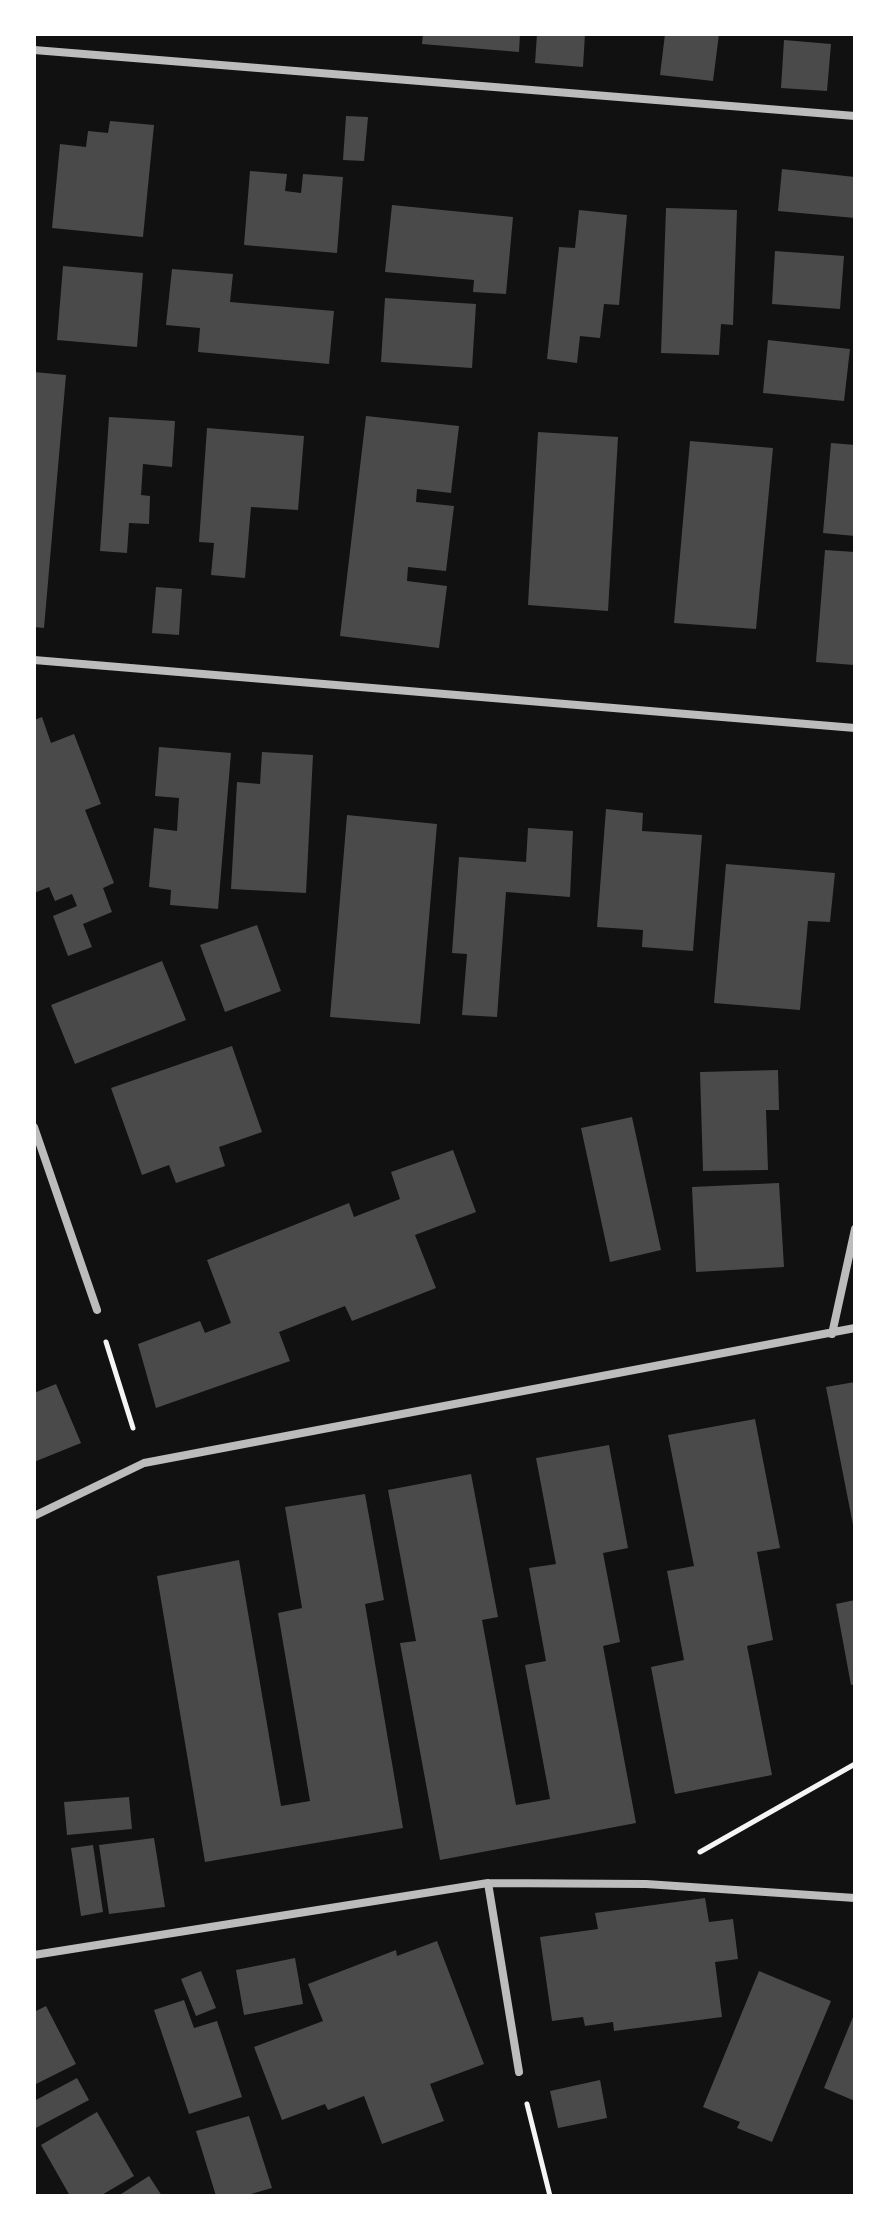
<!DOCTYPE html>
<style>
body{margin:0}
#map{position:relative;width:889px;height:2230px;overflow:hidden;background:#111;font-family:Georgia,serif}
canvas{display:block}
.frame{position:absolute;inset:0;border:36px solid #fff;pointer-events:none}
</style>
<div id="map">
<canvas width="889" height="2230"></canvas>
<div class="frame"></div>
</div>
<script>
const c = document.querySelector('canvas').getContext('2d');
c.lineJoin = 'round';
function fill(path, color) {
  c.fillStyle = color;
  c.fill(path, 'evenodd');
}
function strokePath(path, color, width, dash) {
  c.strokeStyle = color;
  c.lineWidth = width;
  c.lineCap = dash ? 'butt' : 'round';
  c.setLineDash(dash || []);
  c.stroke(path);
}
fill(new Path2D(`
 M 423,34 L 520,34 L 519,52 L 422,44 Z
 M 537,34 L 585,34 L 583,67 L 535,63 Z
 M 665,34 L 719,34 L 713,81 L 660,75 Z
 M 784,40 L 831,44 L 827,91 L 781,88 Z
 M 346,116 L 368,117 L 364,161 L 343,160 Z
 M 110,121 L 154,125 L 143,237 L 52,228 L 60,144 L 86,147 L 88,131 L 108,133 Z
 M 782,169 L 855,177 L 855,218 L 778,211 Z
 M 250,171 L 287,174 L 285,191 L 301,193 L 303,174 L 343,177 L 337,253 L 244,245 Z
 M 392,205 L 513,217 L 506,294 L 473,292 L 474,280 L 385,272 Z
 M 666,208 L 737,210 L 733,325 L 721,324 L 719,355 L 661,353 Z
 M 579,210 L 627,215 L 619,305 L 604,304 L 600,338 L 580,336 L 577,363 L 547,359 L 559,247 L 575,248 Z
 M 775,251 L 844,256 L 840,309 L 772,304 Z
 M 63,266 L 143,273 L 137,347 L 57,340 Z
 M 172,269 L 233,274 L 230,302 L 334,311 L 329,364 L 198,352 L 200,328 L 166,325 Z
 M 385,298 L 476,304 L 472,368 L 381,362 Z
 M 768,340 L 850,349 L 844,401 L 763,393 Z
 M 34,372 L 66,375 L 44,628 L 34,627 Z
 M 366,416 L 459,426 L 451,493 L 417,489 L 416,502 L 454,506 L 446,571 L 408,567 L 407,581 L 447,586 L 439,648 L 340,636 Z
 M 109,417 L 175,421 L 172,467 L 143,464 L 141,495 L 150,496 L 149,524 L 129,523 L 127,553 L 100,551 Z
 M 207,428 L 304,436 L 298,510 L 251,507 L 245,578 L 211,575 L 214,543 L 199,542 Z
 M 538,432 L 618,437 L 608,611 L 528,605 Z
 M 690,441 L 773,448 L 756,629 L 674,623 Z
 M 831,443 L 855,445 L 855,536 L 823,533 Z
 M 825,550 L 855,552 L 854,665 L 816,662 Z
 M 156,587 L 182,589 L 179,635 L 152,633 Z
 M 42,717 L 51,743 L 74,734 L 101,804 L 85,810 L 114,883 L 103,888 L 112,912 L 83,924 L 92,947 L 68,956 L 53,916 L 77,906 L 72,894 L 55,901 L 49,887 L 34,893 L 34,720 Z
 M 159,747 L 231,753 L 218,909 L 170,905 L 171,890 L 149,887 L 154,828 L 177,831 L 179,798 L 155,796 Z
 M 262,752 L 313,755 L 306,893 L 231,889 L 237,782 L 260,784 Z
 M 606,809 L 643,813 L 642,831 L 702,835 L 693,951 L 642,947 L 643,930 L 597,927 Z
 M 347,815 L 437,824 L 420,1024 L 330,1017 Z
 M 528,828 L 573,831 L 570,897 L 506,892 L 497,1017 L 462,1015 L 467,954 L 452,953 L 459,857 L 526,862 Z
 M 726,864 L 835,873 L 830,922 L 808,921 L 800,1010 L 714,1003 Z
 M 257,925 L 281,991 L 225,1012 L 200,945 Z
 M 162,961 L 186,1020 L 75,1064 L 51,1005 Z
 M 232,1046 L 262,1132 L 219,1147 L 225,1166 L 176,1183 L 169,1165 L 142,1175 L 111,1088 Z
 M 778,1070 L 779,1110 L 766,1110 L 768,1170 L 703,1171 L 700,1072 Z
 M 632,1117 L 661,1250 L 610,1262 L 581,1128 Z
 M 453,1150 L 476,1212 L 415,1235 L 436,1288 L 352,1321 L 345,1306 L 279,1332 L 290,1361 L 156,1408 L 138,1344 L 200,1321 L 205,1333 L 231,1323 L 207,1260 L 349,1203 L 354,1217 L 400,1199 L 391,1172 Z
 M 779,1183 L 784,1267 L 696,1272 L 692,1187 Z
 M 855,1382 L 855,1530 L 854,1530 L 826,1387 Z
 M 56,1384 L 81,1443 L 34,1462 L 34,1393 Z
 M 755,1419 L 780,1548 L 757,1552 L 773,1640 L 747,1646 L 772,1775 L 675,1794 L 651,1667 L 684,1660 L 667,1571 L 694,1566 L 668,1435 Z
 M 609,1445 L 628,1548 L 603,1553 L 620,1642 L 603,1646 L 636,1823 L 440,1860 L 400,1643 L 416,1641 L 388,1490 L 471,1474 L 498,1617 L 482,1620 L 516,1805 L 550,1799 L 525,1665 L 546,1661 L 529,1568 L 556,1564 L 536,1458 Z
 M 365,1494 L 384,1600 L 365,1604 L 403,1828 L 205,1862 L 157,1576 L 239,1560 L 281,1806 L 310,1801 L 278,1613 L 302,1608 L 285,1507 Z
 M 855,1600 L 855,1684 L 851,1685 L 836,1604 Z
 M 129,1797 L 132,1829 L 67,1835 L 64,1802 Z
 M 154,1838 L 165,1907 L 109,1914 L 99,1845 Z
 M 93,1845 L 103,1912 L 81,1916 L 71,1848 Z
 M 705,1898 L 709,1922 L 733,1919 L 738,1959 L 715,1962 L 722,2017 L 614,2031 L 613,2022 L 585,2026 L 583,2017 L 552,2021 L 540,1937 L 598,1929 L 595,1913 Z
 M 437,1941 L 484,2064 L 430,2084 L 444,2121 L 382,2144 L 364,2096 L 328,2110 L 325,2104 L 282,2120 L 254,2047 L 323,2021 L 308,1984 L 396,1950 L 397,1956 Z
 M 295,1958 L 303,2004 L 244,2015 L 236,1970 Z
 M 201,1971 L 216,2008 L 196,2016 L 181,1979 Z
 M 759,1971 L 831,2001 L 772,2142 L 737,2128 L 740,2122 L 703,2107 Z
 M 184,2000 L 194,2028 L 217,2021 L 242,2097 L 189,2114 L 154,2010 Z
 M 46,2006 L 76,2064 L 34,2085 L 34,2012 Z
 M 855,2012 L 855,2101 L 824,2088 Z
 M 77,2078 L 89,2100 L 34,2129 L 34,2101 Z
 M 600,2080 L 607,2118 L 558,2128 L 550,2091 Z
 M 97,2112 L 134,2176 L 100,2196 L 70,2196 L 41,2145 Z
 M 249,2116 L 272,2188 L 244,2196 L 216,2196 L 196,2131 Z
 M 149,2176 L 162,2196 L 118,2196 Z`), '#4a4a4a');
strokePath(new Path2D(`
 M 106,1342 L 133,1428
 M 700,1852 L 855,1764
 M 527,2104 L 550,2196`), '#f5f5f5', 5);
strokePath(new Path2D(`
 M 34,50 L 855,116
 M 34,660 L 855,728
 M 34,1127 L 97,1310
 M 832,1334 L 855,1229
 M 34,1516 L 144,1463 L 855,1328
 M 488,1883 L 519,2072
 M 34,1955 L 488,1883 L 646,1884 L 855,1898`), '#bcbcbc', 8);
</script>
